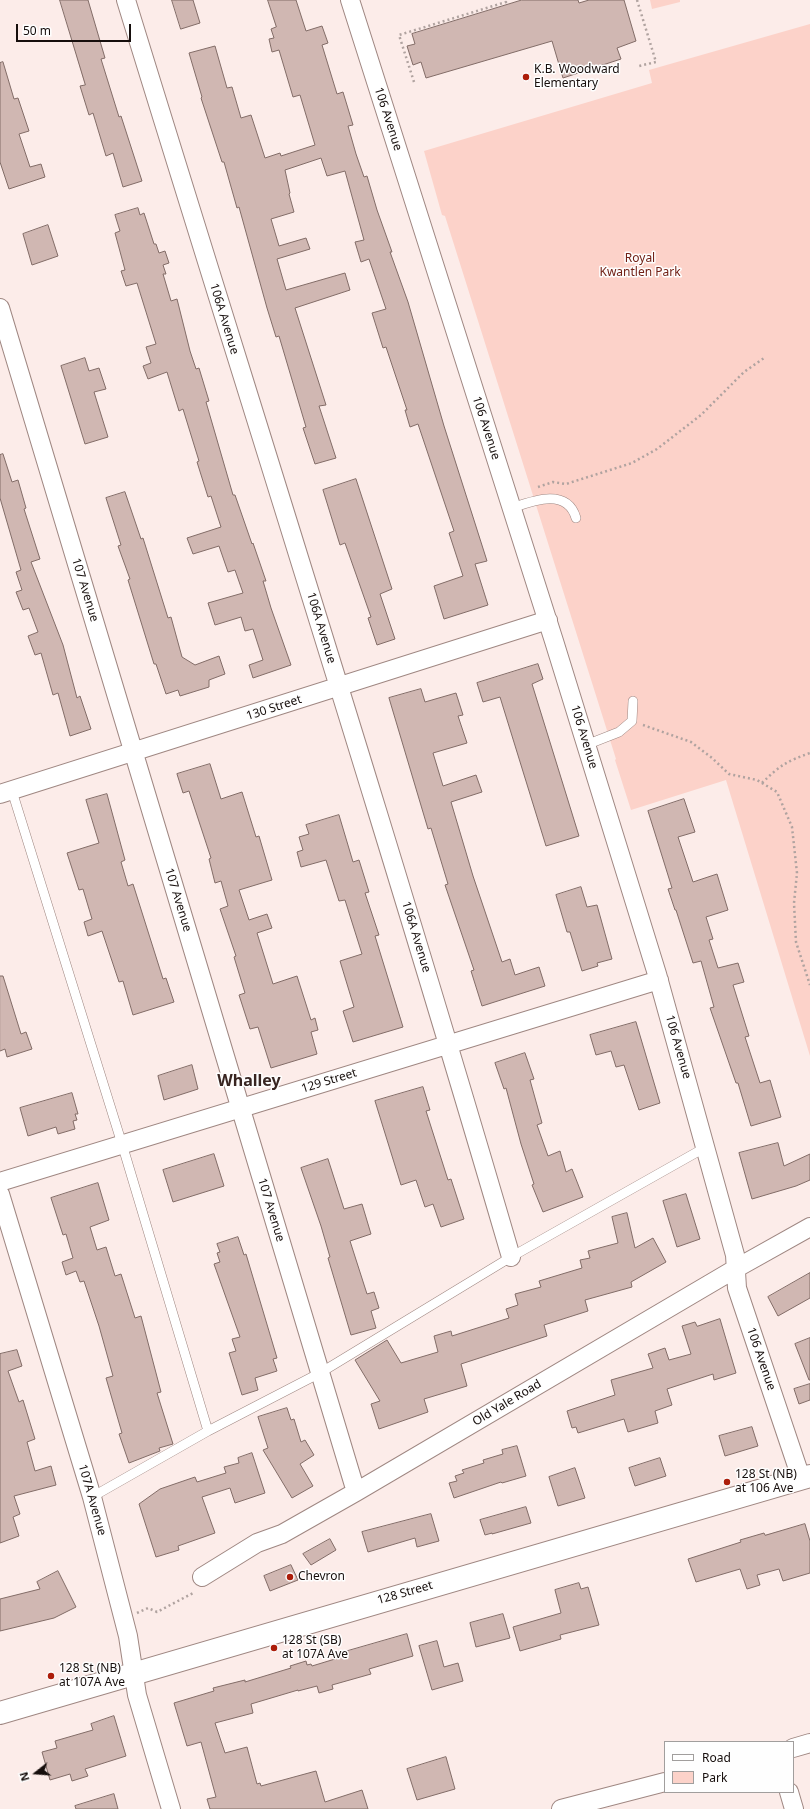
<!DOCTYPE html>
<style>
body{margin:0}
#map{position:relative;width:810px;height:1809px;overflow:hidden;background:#fcece9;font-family:"Noto Sans",sans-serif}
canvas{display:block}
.legend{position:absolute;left:664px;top:1741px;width:130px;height:52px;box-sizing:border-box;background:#fefefe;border:1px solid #a19e9d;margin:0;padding:5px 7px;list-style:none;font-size:12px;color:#160e0c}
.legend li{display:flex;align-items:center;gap:8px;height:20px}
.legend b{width:20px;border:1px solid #a19e9d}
.north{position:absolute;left:16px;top:1753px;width:40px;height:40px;-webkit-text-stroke:3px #fefefe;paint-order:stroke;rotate:253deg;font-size:11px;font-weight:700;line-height:16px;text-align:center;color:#160e0c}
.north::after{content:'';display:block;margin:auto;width:14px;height:18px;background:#160e0c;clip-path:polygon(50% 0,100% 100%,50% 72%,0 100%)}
.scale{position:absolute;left:16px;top:24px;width:115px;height:18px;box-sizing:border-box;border:2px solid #160e0c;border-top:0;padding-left:5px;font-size:12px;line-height:14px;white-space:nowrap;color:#160e0c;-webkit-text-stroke:3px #fefefe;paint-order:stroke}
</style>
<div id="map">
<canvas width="810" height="1809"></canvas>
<ul class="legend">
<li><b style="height:5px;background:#fff"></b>Road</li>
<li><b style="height:11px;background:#fcd2c9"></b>Park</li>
</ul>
<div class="north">N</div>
<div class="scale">50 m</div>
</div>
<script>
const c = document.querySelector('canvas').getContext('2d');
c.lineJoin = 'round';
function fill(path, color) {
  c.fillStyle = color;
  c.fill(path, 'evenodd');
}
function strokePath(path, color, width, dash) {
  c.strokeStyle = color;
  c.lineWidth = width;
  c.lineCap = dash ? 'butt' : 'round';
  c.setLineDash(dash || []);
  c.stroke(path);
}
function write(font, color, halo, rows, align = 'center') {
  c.font = font + ' "Noto Sans",sans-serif';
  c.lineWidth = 3;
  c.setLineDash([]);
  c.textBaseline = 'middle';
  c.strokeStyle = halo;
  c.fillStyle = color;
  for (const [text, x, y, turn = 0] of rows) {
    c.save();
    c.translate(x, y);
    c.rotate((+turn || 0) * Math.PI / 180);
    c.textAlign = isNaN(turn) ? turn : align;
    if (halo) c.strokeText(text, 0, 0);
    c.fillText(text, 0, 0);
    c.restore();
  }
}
fill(new Path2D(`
 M 650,0 L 680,0 L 680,2 L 652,9 Z
 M 810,24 L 810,1056 L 726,780 L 631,810 L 615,760 L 616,759 L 445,216 L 442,215 L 424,151 L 652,83 L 649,70 Z`), '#fcd2c9');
const building = new Path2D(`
 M 60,0 L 88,0 L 105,58 L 101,59 L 119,117 L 121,116 L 142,181 L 123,187 L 113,153 L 106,156 L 93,113 L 89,115 L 80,86 L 85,85 Z
 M 172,0 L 193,0 L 200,23 L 181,29 Z
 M 268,0 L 296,0 L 306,31 L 322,26 L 328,43 L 322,45 L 337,94 L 343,92 L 353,125 L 348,126 L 356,154 L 364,177 L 367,176 L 377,210 L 392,252 L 390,252 L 408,302 L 444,426 L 487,561 L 475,564 L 488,605 L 444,619 L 434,586 L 463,576 L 449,533 L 454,531 L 418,424 L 410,427 L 405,410 L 407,410 L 386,347 L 383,348 L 372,313 L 386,309 L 369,259 L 361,262 L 355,242 L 364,240 L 345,171 L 327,176 L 321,158 L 285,170 L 290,193 L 289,194 L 294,212 L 271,219 L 279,246 L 306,238 L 310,249 L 277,259 L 286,290 L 345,273 L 350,290 L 295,308 L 326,405 L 319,406 L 336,458 L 315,464 L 303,428 L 306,427 L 279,336 L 276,337 L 267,308 L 239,207 L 237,208 L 224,162 L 222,162 L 201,98 L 202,97 L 189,53 L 215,46 L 227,88 L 232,87 L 241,118 L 251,115 L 265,158 L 280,153 L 281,156 L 315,145 L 300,95 L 293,97 L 279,50 L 272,52 L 269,39 L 274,38 L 271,29 L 276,27 Z
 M 522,0 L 578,0 L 579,3 L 589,0 L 624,0 L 636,41 L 617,48 L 621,59 L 563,78 L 552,41 L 426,78 L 421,62 L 413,65 L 407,46 L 415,44 L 412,34 Z
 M 3,62 L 14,99 L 18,98 L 29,131 L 19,134 L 30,167 L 41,164 L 45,177 L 9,189 L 0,162 L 0,63 Z
 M 138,208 L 140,215 L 144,213 L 154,244 L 156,244 L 159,253 L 165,251 L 169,263 L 163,265 L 166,274 L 163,274 L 171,301 L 177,299 L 190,351 L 196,369 L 199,368 L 209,401 L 206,402 L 233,495 L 235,495 L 252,544 L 253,543 L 266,581 L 263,581 L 271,608 L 291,665 L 253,678 L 249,665 L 263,660 L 253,629 L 245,631 L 241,617 L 215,625 L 208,603 L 243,593 L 235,570 L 228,572 L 219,546 L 193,554 L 187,538 L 221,527 L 211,496 L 208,497 L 197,462 L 199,461 L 183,409 L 179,411 L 167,372 L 148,379 L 143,366 L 151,363 L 146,347 L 156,344 L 137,283 L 126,286 L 121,271 L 125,270 L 115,233 L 120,231 L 115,215 Z
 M 48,225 L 58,256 L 32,265 L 23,234 Z
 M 85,358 L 89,371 L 99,368 L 106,389 L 94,392 L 108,437 L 85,444 L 61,366 Z
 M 3,454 L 12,482 L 18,480 L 26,508 L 24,509 L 40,559 L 31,562 L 63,645 L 77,698 L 80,696 L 91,729 L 70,736 L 58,693 L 53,695 L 41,653 L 35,655 L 28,636 L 38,632 L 29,608 L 23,610 L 16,592 L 22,590 L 16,572 L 21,570 L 0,498 L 0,455 Z
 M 356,479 L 392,589 L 380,594 L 395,639 L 377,645 L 368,618 L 371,617 L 345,543 L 340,545 L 323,490 Z
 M 125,492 L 141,539 L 143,538 L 168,618 L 171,617 L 182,657 L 195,665 L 219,656 L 225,674 L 209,680 L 209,687 L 180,696 L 178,690 L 166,694 L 156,664 L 154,664 L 128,580 L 130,579 L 118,546 L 121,545 L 106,498 Z
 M 538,664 L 543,679 L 532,684 L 579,836 L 546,846 L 500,697 L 483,702 L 477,683 Z
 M 421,689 L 425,702 L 456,693 L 463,715 L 458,716 L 467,743 L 433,753 L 443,786 L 476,775 L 482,792 L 451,802 L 473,876 L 502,962 L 510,959 L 515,975 L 539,967 L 545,986 L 482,1006 L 471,971 L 474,970 L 445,885 L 448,884 L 431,828 L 428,829 L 389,698 Z
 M 210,764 L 221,799 L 242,792 L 256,837 L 259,836 L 272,880 L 239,890 L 249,920 L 267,914 L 272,928 L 257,933 L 273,984 L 297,976 L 311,1020 L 315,1018 L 318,1030 L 311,1032 L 317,1054 L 271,1068 L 258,1027 L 250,1029 L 239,995 L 245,993 L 234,957 L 236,956 L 220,909 L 228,906 L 221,881 L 215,883 L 209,859 L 211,858 L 189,791 L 183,793 L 177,774 Z
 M 107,794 L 125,860 L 121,862 L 128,886 L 133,884 L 163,979 L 166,978 L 174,1002 L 133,1015 L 123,981 L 119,982 L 102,931 L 88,936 L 84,922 L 92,919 L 83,889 L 79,890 L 67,853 L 99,843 L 86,800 Z
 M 684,799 L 695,832 L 678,837 L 693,882 L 717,874 L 728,910 L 706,917 L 713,939 L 709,940 L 718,968 L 738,963 L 744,982 L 733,985 L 749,1036 L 745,1037 L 760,1083 L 770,1080 L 781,1117 L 751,1126 L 738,1083 L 736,1083 L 710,1008 L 714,1007 L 701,961 L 693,963 L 676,910 L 675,910 L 668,889 L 672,888 L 648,811 Z
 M 339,815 L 353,862 L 359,860 L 369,892 L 365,893 L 379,935 L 375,936 L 403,1027 L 353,1042 L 343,1011 L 354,1007 L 340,961 L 362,954 L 345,900 L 339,901 L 326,860 L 301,867 L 297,852 L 303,850 L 299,837 L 309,834 L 306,825 Z
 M 581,887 L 587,907 L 597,905 L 612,959 L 597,963 L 598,966 L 582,971 L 570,932 L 567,932 L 556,895 Z
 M 0,976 L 3,976 L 21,1034 L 26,1032 L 32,1049 L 7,1057 L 5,1049 L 0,1051 Z
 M 636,1022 L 660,1103 L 639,1110 L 624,1065 L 616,1067 L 611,1051 L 596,1055 L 590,1035 Z
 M 525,1053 L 534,1079 L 530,1080 L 542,1123 L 537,1125 L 548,1156 L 560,1151 L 566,1172 L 572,1169 L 583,1197 L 543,1212 L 532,1185 L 534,1184 L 521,1144 L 506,1088 L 504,1089 L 495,1063 Z
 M 192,1065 L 198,1089 L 164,1100 L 158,1076 Z
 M 423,1087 L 430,1110 L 426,1111 L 448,1180 L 451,1179 L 464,1219 L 441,1227 L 433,1204 L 425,1207 L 416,1180 L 401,1185 L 375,1101 Z
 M 72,1093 L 78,1114 L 75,1114 L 77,1120 L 73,1121 L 75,1129 L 58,1134 L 56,1127 L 28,1136 L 20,1108 Z
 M 778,1143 L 784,1166 L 810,1154 L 810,1180 L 796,1186 L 752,1199 L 739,1153 Z
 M 214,1154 L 224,1186 L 173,1202 L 163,1170 Z
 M 328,1159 L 344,1209 L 362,1204 L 371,1234 L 350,1241 L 367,1294 L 374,1292 L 379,1308 L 371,1311 L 376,1328 L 351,1335 L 328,1258 L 330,1257 L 321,1226 L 301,1168 Z
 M 98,1183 L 109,1220 L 90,1227 L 97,1250 L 106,1247 L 115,1276 L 121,1274 L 135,1318 L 141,1316 L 161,1392 L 157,1393 L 173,1444 L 159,1448 L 160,1451 L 129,1463 L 119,1434 L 122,1433 L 106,1378 L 113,1376 L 99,1326 L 84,1281 L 80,1282 L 76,1271 L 66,1275 L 62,1262 L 73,1258 L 66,1234 L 63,1235 L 51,1198 Z
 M 686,1194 L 700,1239 L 677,1247 L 663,1201 Z
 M 627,1213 L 635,1248 L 653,1238 L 666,1262 L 631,1282 L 632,1287 L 585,1300 L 588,1311 L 544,1325 L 547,1336 L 461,1364 L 467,1386 L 424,1399 L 428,1412 L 379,1429 L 371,1404 L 380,1401 L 355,1360 L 387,1340 L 401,1363 L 438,1352 L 434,1336 L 451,1331 L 452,1336 L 509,1318 L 506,1309 L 518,1305 L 515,1294 L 541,1287 L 539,1281 L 582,1268 L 580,1260 L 590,1258 L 588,1251 L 618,1243 L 612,1217 Z
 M 238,1237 L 244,1255 L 246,1254 L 277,1358 L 273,1359 L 277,1371 L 255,1378 L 258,1390 L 242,1395 L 229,1353 L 236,1351 L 232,1339 L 240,1337 L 214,1264 L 220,1262 L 217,1253 L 220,1252 L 217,1244 Z
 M 810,1273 L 810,1298 L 778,1316 L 768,1297 Z
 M 720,1319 L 736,1373 L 714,1380 L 713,1374 L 667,1389 L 672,1405 L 655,1411 L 658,1423 L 628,1432 L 624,1419 L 578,1433 L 576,1427 L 572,1428 L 567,1411 L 615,1395 L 611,1380 L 653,1368 L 648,1354 L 665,1348 L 669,1360 L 691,1354 L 682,1326 L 695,1322 L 697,1326 Z
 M 810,1338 L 810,1380 L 809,1380 L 795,1344 Z
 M 17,1350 L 22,1366 L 8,1371 L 19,1402 L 23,1400 L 35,1439 L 27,1442 L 35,1471 L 51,1466 L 56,1485 L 14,1496 L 20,1514 L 13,1517 L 19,1536 L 0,1543 L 0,1354 Z
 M 810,1384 L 810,1400 L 799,1404 L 794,1389 Z
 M 287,1408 L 291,1420 L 294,1419 L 301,1442 L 305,1440 L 314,1455 L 300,1464 L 313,1486 L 292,1498 L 263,1450 L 268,1448 L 258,1417 Z
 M 752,1427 L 758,1446 L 725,1456 L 719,1436 Z
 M 517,1446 L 526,1476 L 502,1483 L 501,1482 L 454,1498 L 449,1483 L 457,1481 L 455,1476 L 464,1473 L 462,1470 L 484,1463 L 483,1460 L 503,1454 L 502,1450 Z
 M 252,1453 L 265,1493 L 235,1503 L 230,1488 L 202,1497 L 215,1533 L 178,1546 L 179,1550 L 156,1557 L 139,1504 L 160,1489 L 195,1477 L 197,1482 L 226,1473 L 224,1467 L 239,1463 L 238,1458 Z
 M 660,1458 L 666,1476 L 635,1486 L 629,1468 Z
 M 575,1468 L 585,1498 L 558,1506 L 549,1477 Z
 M 526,1507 L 531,1523 L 492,1534 L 492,1533 L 485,1535 L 480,1520 Z
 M 431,1514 L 439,1541 L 417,1547 L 415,1538 L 368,1552 L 362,1532 Z
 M 805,1524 L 810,1541 L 810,1573 L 783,1581 L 779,1569 L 757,1575 L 760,1585 L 747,1589 L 740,1569 L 696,1582 L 688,1559 L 741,1542 L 740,1540 L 764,1533 L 765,1535 Z
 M 330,1539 L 336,1550 L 311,1565 L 303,1554 Z
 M 291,1565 L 298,1580 L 270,1591 L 264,1576 Z
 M 58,1571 L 76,1607 L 54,1618 L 0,1631 L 0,1599 L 40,1589 L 37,1582 Z
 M 579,1583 L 581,1589 L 588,1587 L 599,1625 L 560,1635 L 561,1639 L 520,1651 L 513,1627 L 561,1613 L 555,1590 Z
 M 503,1614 L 510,1638 L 476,1647 L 470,1623 Z
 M 407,1634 L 413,1656 L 369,1669 L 371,1674 L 332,1685 L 333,1689 L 319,1693 L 317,1686 L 298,1691 L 298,1690 L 251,1704 L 253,1713 L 215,1723 L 225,1753 L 247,1747 L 257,1784 L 260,1783 L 261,1786 L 316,1771 L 325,1802 L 362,1790 L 368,1809 L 210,1809 L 207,1799 L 216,1797 L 201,1742 L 187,1746 L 174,1703 L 214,1691 L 213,1688 L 245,1680 L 245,1682 L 291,1668 L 290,1666 L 306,1661 L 307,1665 L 311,1664 L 312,1666 L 335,1659 L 334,1655 Z
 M 437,1641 L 444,1667 L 458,1663 L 463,1681 L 432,1690 L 419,1646 Z
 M 114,1716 L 126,1756 L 85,1769 L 88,1776 L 72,1781 L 70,1774 L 50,1780 L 42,1752 L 57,1748 L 55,1741 L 93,1730 L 91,1724 Z
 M 446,1757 L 455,1789 L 417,1800 L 407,1769 Z
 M 114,1794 L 118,1809 L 76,1809 L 75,1806 Z`);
fill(building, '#d0b7b2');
strokePath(building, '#826c67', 1);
const lane = new Path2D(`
 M 512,508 C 532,501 567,487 576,518
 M 586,745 L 619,732 L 632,721 L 633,701
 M 12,791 L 122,1144 L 208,1431
 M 92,1497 L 208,1431 L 320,1373 L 511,1257 L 706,1147`);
const street = new Path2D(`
 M 126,0 C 255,419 388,836 511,1257
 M 350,0 L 554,641 L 657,974 L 735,1255 L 737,1288 L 801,1478
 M 0,308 L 356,1492
 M 0,794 L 548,620
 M 0,1182 L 659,980
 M 0,1194 L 92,1497 L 128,1636 L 137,1695 L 171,1809
 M 202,1577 L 257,1543 L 282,1534 L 356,1492 L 735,1269 L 810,1227
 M 793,1748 L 810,1743
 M 789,1792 L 794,1809
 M 561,1809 L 665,1782`);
const secondary = new Path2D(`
 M 0,1713 L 810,1476`);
strokePath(lane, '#9f8782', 10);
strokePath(street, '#9f8782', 20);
strokePath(secondary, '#9f8782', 24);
strokePath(new Path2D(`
 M 637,0 L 656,62 L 639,66
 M 414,82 L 399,35 L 506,2 L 505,0
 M 538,487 L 553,482 L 566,484 L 632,463 L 657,449 L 701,415 L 744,372 L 764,358
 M 643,725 L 691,742 L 712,758 L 729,774 L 757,780 L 777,792 L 792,827 L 797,873 L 794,903 L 796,942 L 810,985
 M 762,783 C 779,766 787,761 810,753
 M 137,1613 L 148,1608 L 157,1612 L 195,1592`), '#b0a3a0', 2.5, [2, 3]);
strokePath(lane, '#fff', 9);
strokePath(street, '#fff', 18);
strokePath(secondary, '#fff', 22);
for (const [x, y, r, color] of [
 [526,77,4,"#ac1d0a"],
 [727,1482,4,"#ac1d0a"],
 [290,1577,4,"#ac1d0a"],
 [274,1648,4,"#ac1d0a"],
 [51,1676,4,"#ac1d0a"]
]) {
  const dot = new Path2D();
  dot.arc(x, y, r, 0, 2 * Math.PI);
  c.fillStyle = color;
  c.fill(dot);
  strokePath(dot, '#fefefe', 1.5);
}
write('12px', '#160e0c', '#fefefe', [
 ["K.B. Woodward",534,70],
 ["Elementary",534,84],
 ["128 St (NB)",735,1475],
 ["at 106 Ave",735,1489],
 ["Chevron",298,1577],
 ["128 St (SB)",282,1641],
 ["at 107A Ave",282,1655],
 ["128 St (NB)",59,1669],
 ["at 107A Ave",59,1683]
], 'left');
write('12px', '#160e0c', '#fefefe', [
 ["106 Avenue",388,119,72],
 ["106A Avenue",224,319,73],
 ["106 Avenue",486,428,72],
 ["107 Avenue",85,590,73],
 ["106A Avenue",321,628,73],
 ["130 Street",274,708,-18],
 ["106 Avenue",584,737,73],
 ["107 Avenue",178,900,73],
 ["106A Avenue",416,937,73],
 ["106 Avenue",678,1047,74],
 ["129 Street",329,1081,-17],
 ["107 Avenue",271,1210,73],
 ["106 Avenue",761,1359,71],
 ["Old Yale Road",507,1403,-31],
 ["107A Avenue",92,1500,74],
 ["128 Street",405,1593,-16]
]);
write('12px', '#712015', '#fefefe', [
 ["Royal",640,259],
 ["Kwantlen Park",640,273]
]);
write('bold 16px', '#382521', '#fefefe', [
 ["Whalley",249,1081]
]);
</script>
